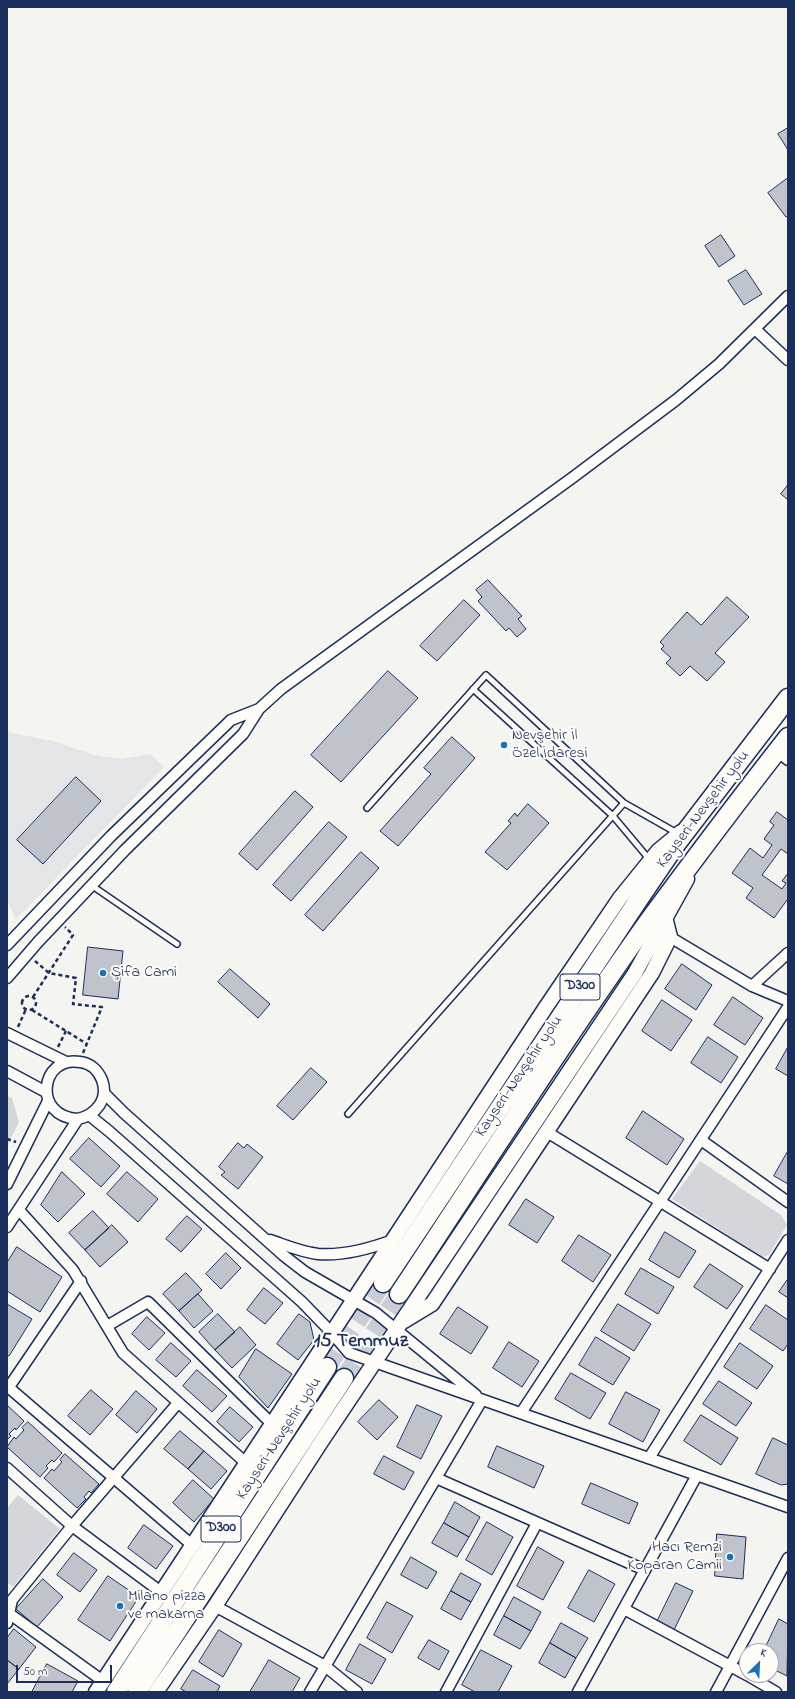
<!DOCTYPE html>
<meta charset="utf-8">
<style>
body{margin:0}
#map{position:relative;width:795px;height:1699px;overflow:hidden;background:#f4f4f1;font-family:"Indie Flower",sans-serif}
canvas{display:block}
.frame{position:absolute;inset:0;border:8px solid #1b2f5e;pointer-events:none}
.north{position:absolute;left:739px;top:1643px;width:40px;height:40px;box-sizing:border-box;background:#fdfcf7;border:1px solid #a3aaba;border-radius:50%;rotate:24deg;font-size:11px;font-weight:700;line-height:16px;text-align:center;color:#1b2f5e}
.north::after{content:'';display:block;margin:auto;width:14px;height:18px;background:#1f6fb2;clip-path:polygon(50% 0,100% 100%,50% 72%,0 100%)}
.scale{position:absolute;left:16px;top:1665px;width:96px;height:18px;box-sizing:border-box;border:2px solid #1b2f5e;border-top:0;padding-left:5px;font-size:12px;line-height:14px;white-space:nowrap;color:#1b2f5e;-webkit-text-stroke:3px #fdfcf7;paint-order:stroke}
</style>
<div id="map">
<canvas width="795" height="1699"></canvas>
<div class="frame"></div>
<div class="north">K</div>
<div class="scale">50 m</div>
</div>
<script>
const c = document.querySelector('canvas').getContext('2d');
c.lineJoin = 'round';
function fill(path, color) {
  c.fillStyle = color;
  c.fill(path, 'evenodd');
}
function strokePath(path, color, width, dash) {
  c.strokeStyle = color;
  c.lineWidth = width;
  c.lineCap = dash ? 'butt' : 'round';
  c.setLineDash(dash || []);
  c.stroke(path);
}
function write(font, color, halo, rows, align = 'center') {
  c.font = font + ' "Indie Flower",sans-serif';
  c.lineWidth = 4;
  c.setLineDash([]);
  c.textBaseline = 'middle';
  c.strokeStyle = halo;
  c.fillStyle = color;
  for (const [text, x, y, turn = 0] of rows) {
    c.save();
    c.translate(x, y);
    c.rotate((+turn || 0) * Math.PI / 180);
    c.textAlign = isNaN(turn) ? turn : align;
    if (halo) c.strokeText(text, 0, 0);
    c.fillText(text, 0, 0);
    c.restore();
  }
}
fill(new Path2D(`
 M 7,732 L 53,741 L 94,755 L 120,759 L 151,754 L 164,767 L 16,919 L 7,901 Z`), '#e4e5e6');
fill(new Path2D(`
 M 7,1096 L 12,1098 L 19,1122 L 7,1146 Z
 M 700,1161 L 781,1215 L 787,1225 L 769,1255 L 762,1257 L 672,1199 Z
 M 18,1495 L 60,1529 L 13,1587 L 7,1582 L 7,1508 Z`), '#d4d6db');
const building = new Path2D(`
 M 788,128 L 788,150 L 778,134 Z
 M 788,178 L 788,216 L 786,217 L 768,193 Z
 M 721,235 L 735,256 L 719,267 L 705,246 Z
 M 746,270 L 762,294 L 744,305 L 728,281 Z
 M 788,485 L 788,500 L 781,494 Z
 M 488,580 L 522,616 L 518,619 L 526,629 L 517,637 L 509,628 L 506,631 L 478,601 L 482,597 L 476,590 Z
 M 727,597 L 749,617 L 715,653 L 725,662 L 707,681 L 690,666 L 680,676 L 666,663 L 671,658 L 661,649 L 664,646 L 660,642 L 687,612 L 701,625 Z
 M 464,600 L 480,615 L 437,661 L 420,646 Z
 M 388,671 L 418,698 L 341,782 L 311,755 Z
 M 452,737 L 475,758 L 398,846 L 380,831 L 431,774 L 424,768 Z
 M 76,777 L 101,801 L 43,864 L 17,840 Z
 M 295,791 L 313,807 L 257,870 L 239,854 Z
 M 528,804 L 549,823 L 507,870 L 485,852 L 511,823 L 508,821 L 515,813 L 517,816 Z
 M 777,812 L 788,820 L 788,854 L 781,849 L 762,875 L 782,889 L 786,883 L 782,881 L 788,873 L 788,901 L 787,900 L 774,918 L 746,898 L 753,888 L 732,873 L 750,848 L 763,858 L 772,845 L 764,839 L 774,825 L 770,822 Z
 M 329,822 L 347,837 L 291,901 L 273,885 Z
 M 361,852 L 379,868 L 323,931 L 305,915 Z
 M 88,947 L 123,951 L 118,999 L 83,995 Z
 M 682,964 L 712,985 L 696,1010 L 665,989 Z
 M 230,969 L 270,1004 L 258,1018 L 218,982 Z
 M 733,997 L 763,1018 L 745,1045 L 714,1025 Z
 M 662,1000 L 692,1020 L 671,1051 L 642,1031 Z
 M 708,1037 L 738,1057 L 721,1083 L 691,1063 Z
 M 788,1047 L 788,1076 L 776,1069 Z
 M 311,1068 L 327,1082 L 293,1120 L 277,1106 Z
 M 643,1111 L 684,1139 L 667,1165 L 626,1138 Z
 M 89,1138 L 120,1166 L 101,1187 L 70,1159 Z
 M 238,1143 L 244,1148 L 247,1144 L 263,1157 L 238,1189 L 221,1175 L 225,1172 L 219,1167 Z
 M 788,1151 L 788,1184 L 774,1176 Z
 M 62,1172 L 85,1194 L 58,1222 L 41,1205 Z
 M 127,1172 L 158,1199 L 138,1222 L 107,1194 Z
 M 526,1199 L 554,1217 L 537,1243 L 509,1225 Z
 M 93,1211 L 109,1228 L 85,1250 L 69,1233 Z
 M 187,1216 L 202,1229 L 181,1252 L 166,1239 Z
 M 112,1225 L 128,1242 L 100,1267 L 85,1250 Z
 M 665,1232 L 696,1251 L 679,1278 L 649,1260 Z
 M 579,1235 L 611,1255 L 593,1282 L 562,1261 Z
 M 17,1247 L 62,1277 L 40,1312 L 7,1291 L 7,1263 Z
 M 226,1253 L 241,1268 L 221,1289 L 206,1274 Z
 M 710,1264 L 743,1286 L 727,1309 L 694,1287 Z
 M 641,1268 L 674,1287 L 658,1314 L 625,1294 Z
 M 186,1273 L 202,1290 L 179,1311 L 163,1294 Z
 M 788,1279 L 788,1298 L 779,1292 Z
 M 264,1288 L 283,1303 L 265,1324 L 247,1310 Z
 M 198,1294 L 213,1311 L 194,1328 L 179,1311 Z
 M 7,1304 L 32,1319 L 9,1356 L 7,1355 Z
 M 618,1304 L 651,1324 L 634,1351 L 601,1331 Z
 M 766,1305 L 788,1320 L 788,1344 L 783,1351 L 750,1329 Z
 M 458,1307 L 488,1327 L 471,1354 L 440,1334 Z
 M 218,1314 L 235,1332 L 215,1350 L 199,1332 Z
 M 299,1314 L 310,1322 L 314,1340 L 298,1360 L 277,1344 Z
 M 147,1317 L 165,1333 L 149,1350 L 132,1334 Z
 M 240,1327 L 256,1345 L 232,1368 L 215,1350 Z
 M 596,1337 L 630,1358 L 613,1385 L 579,1365 Z
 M 509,1342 L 539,1361 L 522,1387 L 493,1368 Z
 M 171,1343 L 191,1361 L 176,1377 L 156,1360 Z
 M 740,1343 L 773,1366 L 757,1389 L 724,1367 Z
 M 256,1349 L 292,1374 L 268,1408 L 239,1377 Z
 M 197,1370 L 227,1396 L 212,1412 L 183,1386 Z
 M 571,1373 L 606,1393 L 590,1419 L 555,1399 Z
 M 719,1381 L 752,1403 L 736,1426 L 703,1404 Z
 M 91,1390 L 113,1409 L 90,1435 L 68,1416 Z
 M 136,1391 L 157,1409 L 137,1433 L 116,1415 Z
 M 626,1392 L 660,1410 L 643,1442 L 609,1424 Z
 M 379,1400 L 398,1417 L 377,1440 L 358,1422 Z
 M 7,1405 L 24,1421 L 16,1430 L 15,1428 L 9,1434 L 11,1436 L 7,1440 Z
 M 417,1405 L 442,1416 L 421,1459 L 397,1447 Z
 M 230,1407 L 253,1427 L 239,1442 L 217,1422 Z
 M 701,1415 L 738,1438 L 721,1465 L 684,1441 Z
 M 28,1422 L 62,1453 L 54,1462 L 52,1460 L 46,1466 L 48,1468 L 40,1477 L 7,1447 L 14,1437 L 16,1439 L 24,1430 L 22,1428 Z
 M 180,1431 L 204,1451 L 188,1469 L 164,1449 Z
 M 773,1438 L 788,1445 L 788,1484 L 781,1485 L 756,1474 Z
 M 497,1446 L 544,1466 L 534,1488 L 488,1467 Z
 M 204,1451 L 227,1471 L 211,1489 L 188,1469 Z
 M 65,1454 L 99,1484 L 91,1493 L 89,1491 L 84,1497 L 86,1499 L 77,1508 L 44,1478 L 52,1469 L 54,1471 L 62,1462 L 60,1460 Z
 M 384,1456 L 414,1472 L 404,1490 L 374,1474 Z
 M 193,1480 L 214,1499 L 194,1522 L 173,1503 Z
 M 591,1483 L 638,1503 L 629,1524 L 582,1504 Z
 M 455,1502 L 480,1517 L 469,1537 L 444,1523 Z
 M 487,1522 L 513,1537 L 492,1575 L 466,1560 Z
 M 444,1523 L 469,1537 L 457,1557 L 432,1543 Z
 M 144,1525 L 173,1546 L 156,1569 L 128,1548 Z
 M 717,1534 L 746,1537 L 743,1579 L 715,1576 Z
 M 538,1547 L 564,1562 L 543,1600 L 517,1586 Z
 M 74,1553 L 97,1570 L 80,1592 L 57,1575 Z
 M 411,1557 L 437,1572 L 427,1589 L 401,1575 Z
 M 589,1570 L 615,1584 L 594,1622 L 568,1608 Z
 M 461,1573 L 481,1584 L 471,1602 L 451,1591 Z
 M 108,1576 L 139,1597 L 110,1641 L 78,1620 Z
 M 43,1579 L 63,1597 L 37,1627 L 16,1609 Z
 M 676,1583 L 693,1591 L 673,1632 L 656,1624 Z
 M 451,1591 L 471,1602 L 461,1620 L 441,1609 Z
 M 514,1597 L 541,1612 L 531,1631 L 504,1616 Z
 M 387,1602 L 413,1616 L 392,1653 L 367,1638 Z
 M 504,1616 L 531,1631 L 520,1649 L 494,1635 Z
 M 779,1619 L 788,1624 L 787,1676 L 771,1668 L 771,1651 L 764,1651 Z
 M 561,1623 L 588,1638 L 576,1658 L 550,1643 Z
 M 14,1629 L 36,1647 L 19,1669 L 7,1660 L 7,1638 Z
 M 219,1630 L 242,1644 L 223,1677 L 199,1662 Z
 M 429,1640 L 449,1651 L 439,1670 L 418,1658 Z
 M 550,1643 L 576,1658 L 565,1678 L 539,1663 Z
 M 360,1644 L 386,1659 L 372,1684 L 346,1670 Z
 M 481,1650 L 512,1666 L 498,1692 L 475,1692 L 462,1685 Z
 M 7,1660 L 19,1669 L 7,1684 Z
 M 269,1660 L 300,1678 L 292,1692 L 250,1692 Z
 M 47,1664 L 78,1681 L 72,1692 L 32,1692 Z
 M 193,1670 L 220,1686 L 217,1692 L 186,1692 L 181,1689 Z`);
fill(building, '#bfc3cc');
strokePath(building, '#1b2f5e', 1);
strokePath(new Path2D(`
 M 327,1367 L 383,1283
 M 344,1378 L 399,1294`), '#c9cdd4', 18, [18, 9]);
const lane = new Path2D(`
 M 473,689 L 613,816 L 649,859
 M 367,808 L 486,675 L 624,803 L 677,833
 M 91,885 L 177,944
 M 348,1114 L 624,803`);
const street = new Path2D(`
 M 755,329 L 788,360
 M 777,751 L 788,760
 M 670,937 L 752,986 L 788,1001
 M 7,945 L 111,836 L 231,720 L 259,709
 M 7,978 L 38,942 L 125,850 L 243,734 L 259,709 L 281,689 L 572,478 L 676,400 L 719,364 L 788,296
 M 752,986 L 788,953
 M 7,1033 L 66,1062
 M 7,1071 L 46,1092
 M 104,1093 L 124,1113 L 283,1255 L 305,1272 L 376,1313 L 476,1395
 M 89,1115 L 110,1132 L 302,1302 L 332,1333 L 349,1353 L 788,1507
 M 547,1132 L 770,1269
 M 701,1140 L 788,1202
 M 7,1184 L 48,1101
 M 19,1210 L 73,1270 L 123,1353 L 246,1463
 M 7,1227 L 78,1119 C 96,1115 109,1099 102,1080 C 98,1070 90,1063 80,1062 C 40,1055 32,1117 78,1119
 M 270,1240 C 285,1245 301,1252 318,1254 C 344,1256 369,1249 393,1240
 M 107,1326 L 148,1302 L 271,1423
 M 7,1386 L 192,1545
 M 9,1387 L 81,1281
 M 521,1413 L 788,1007
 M 649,1458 L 788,1240
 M 7,1468 L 72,1526 L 161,1592
 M 436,1478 L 645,1570
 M 215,1606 L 325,1666 L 357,1692
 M 624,1609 L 747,1675
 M 7,1612 L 103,1681
 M 7,1623 L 12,1600 L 72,1526 L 178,1403
 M 747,1675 L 776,1692
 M 310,1692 L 482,1400
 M 446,1692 L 537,1523
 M 578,1692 L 697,1475
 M 716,1692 L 788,1558`);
const secondary = new Path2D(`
 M 404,1321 L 432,1304 L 652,973 L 670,937 L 666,921
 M 96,1692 L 546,1007 L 620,898 L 658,851 L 681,832
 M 156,1692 L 215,1606 L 321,1442 L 635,973 L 687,879`);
const highway = new Path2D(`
 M 383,1283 L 641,896 L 677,843 L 788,698
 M 399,1294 C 482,1169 563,1041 650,919 C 695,858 741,797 788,737
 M 116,1692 L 327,1367
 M 137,1692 L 344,1378`);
strokePath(lane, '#1b2f5e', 8);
strokePath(street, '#1b2f5e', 13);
strokePath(secondary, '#1b2f5e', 17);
strokePath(highway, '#1b2f5e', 21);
strokePath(new Path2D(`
 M 35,961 L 49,973 L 76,978 L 73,1004 L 102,1007 L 83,1053
 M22 1003a7 7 0 1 1 14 0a7 7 0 1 1-14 0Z
 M 33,997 L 73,935 L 65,927
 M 32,1010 L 87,1044
 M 18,1027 L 26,1009
 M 58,1047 L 66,1031
 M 7,1139 L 16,1142`), '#1b2f5e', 2.5, [4, 3]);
strokePath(lane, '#fdfcf7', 5);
strokePath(street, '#fdfcf7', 10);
strokePath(secondary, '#fdfcf7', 14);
strokePath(highway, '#fdfcf7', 18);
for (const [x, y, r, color] of [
 [504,745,4,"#1f6fb2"],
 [103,973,4,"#1f6fb2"],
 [730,1557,4,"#1f6fb2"],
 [120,1606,4,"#1f6fb2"]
]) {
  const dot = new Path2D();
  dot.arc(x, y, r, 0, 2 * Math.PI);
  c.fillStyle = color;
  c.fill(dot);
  strokePath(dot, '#fdfcf7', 1.5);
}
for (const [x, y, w] of [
 [580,987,40],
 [221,1529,40]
]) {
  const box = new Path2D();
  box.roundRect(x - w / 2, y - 13, w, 26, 3);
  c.fillStyle = '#fdfcf7';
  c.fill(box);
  strokePath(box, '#1b2f5e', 1);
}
write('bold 15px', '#1b2f5e', null, [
 ["D300",580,987],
 ["D300",221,1529]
]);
write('16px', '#1b2f5e', '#fdfcf7', [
 ["Nevşehir İl",512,736],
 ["Özel İdaresi",512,754],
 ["Şifa Cami",111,973],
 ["Hacı Remzi",722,1548,"right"],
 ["Koparan Camii",722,1566,"right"],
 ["Milano pizza",128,1597],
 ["ve makarna",128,1615]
], 'left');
write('16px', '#1b2f5e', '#fdfcf7', [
 ["Kayseri-Nevşehir yolu",704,810,-53],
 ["Kayseri-Nevşehir yolu",520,1077,-56],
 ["Kayseri-Nevşehir yolu",280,1439,-57]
]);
write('bold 20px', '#1b2f5e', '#fdfcf7', [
 ["15 Temmuz",361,1343]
]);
</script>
